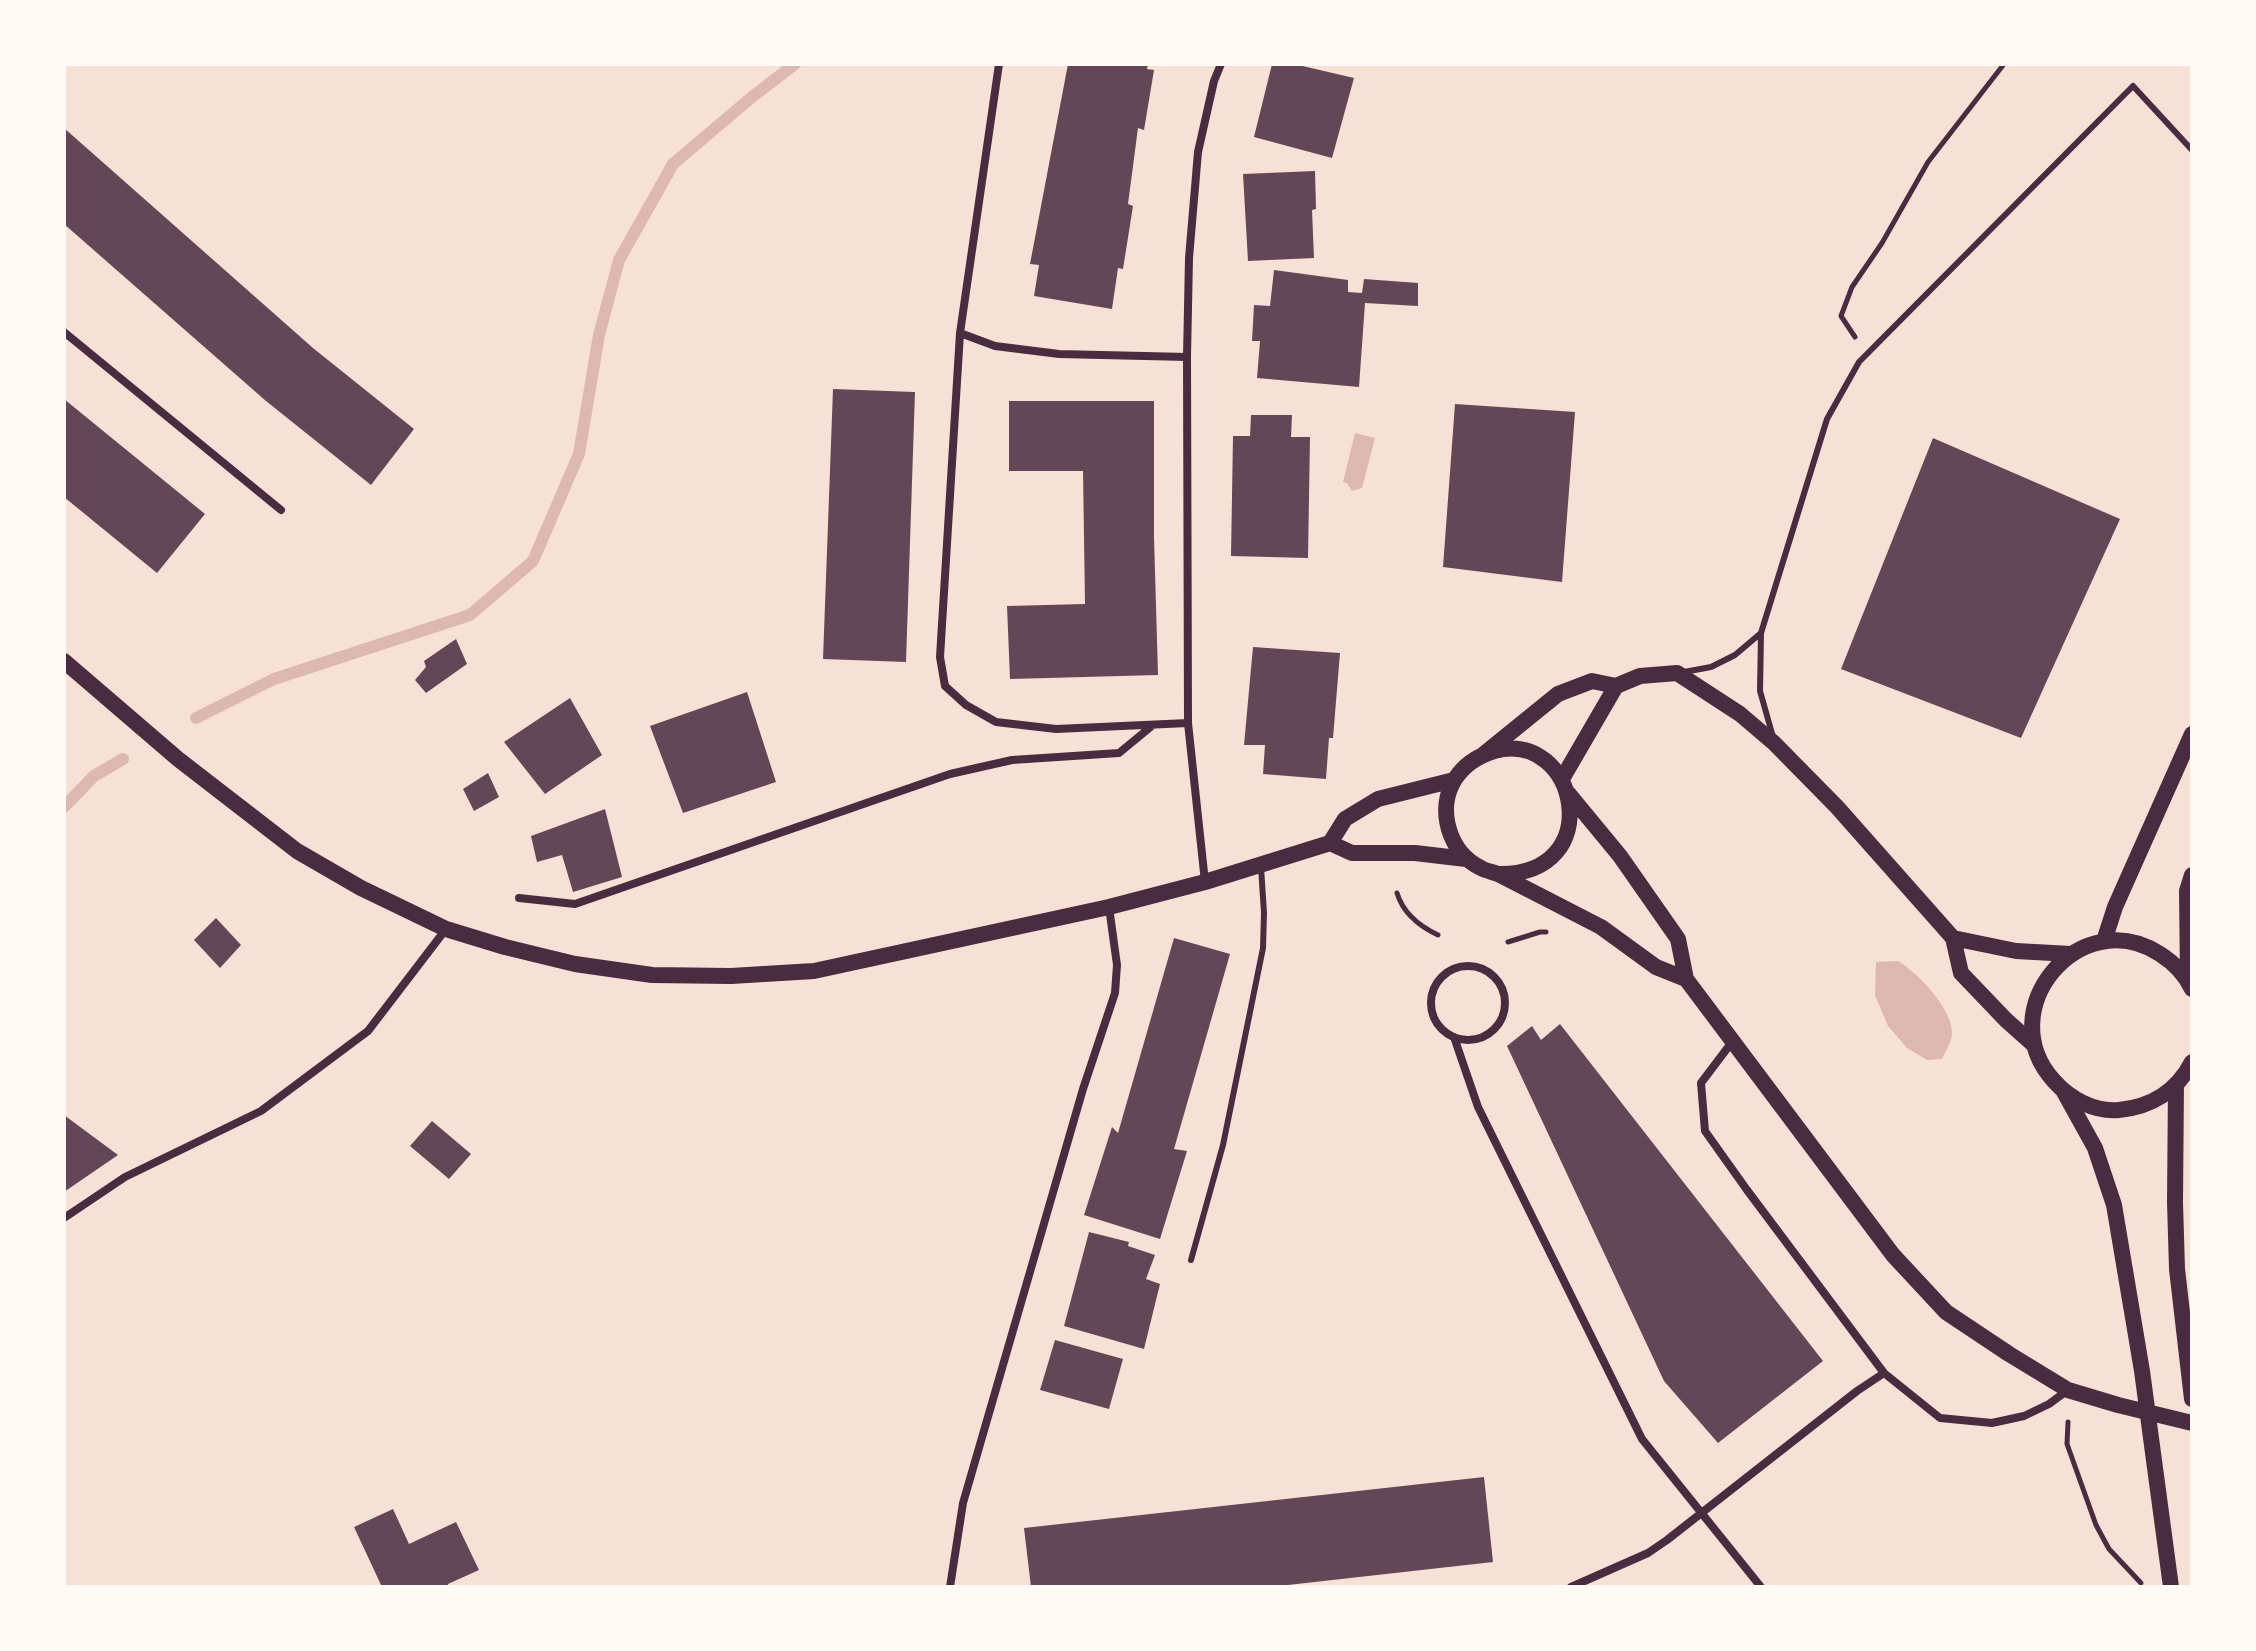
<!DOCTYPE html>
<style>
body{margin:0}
#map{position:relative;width:2256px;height:1651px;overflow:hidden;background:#f7e1d7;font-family:"Roboto Serif",serif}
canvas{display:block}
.frame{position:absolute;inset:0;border:66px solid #fffaf5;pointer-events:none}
</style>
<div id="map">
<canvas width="2256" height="1651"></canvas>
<div class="frame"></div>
</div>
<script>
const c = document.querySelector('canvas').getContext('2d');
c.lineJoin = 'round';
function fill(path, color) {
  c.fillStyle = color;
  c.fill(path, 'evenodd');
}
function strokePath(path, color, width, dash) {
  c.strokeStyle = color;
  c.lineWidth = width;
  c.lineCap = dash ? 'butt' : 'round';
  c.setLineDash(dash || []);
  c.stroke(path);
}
fill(new Path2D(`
 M 1355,433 L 1375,438 L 1362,488 L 1352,491 L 1347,483 L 1343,482 Z
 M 1898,961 C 1918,973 1954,1010 1952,1035 C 1951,1043 1945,1052 1942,1059 L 1927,1060 L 1907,1048 L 1888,1026 L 1875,995 L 1876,962 Z`), '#dcb8b0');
strokePath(new Path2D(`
 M 196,718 L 274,679 L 470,615 L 533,561 L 579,454 L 599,335 L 619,260 L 673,164 L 752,97 L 795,64
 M 64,807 L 94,776 L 123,759`), '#dcb8b0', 12);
fill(new Path2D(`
 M 1068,64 L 1148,64 L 1147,69 L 1154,70 L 1144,130 L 1138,128 L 1128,204 L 1133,206 L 1123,269 L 1118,268 L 1112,309 L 1034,296 L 1039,265 L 1030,264 Z
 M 1272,64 L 1294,64 L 1354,78 L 1332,158 L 1254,137 Z
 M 64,128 L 313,348 L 414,429 L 371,485 L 266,401 L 64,224 Z
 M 1315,171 L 1316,209 L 1312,210 L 1314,258 L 1248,261 L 1243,174 Z
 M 1274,270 L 1348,280 L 1348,292 L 1362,293 L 1364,279 L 1418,283 L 1418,306 L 1365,303 L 1359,387 L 1257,378 L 1260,341 L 1252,341 L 1254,305 L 1270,306 Z
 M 833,389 L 915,392 L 906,662 L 823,659 Z
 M 64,399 L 205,514 L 157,573 L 64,497 Z
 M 1009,401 L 1154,401 L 1154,537 L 1158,675 L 1010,679 L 1007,606 L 1085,604 L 1083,471 L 1009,471 Z
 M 1455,404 L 1575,412 L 1562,582 L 1443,567 Z
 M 1251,415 L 1292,415 L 1291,437 L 1310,437 L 1308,558 L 1231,556 L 1233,436 L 1250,436 Z
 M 1933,438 L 2120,519 L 2021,738 L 1841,669 Z
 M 456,639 L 467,664 L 426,693 L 415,680 L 426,667 L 424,661 Z
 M 1253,647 L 1340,653 L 1333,738 L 1329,738 L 1326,779 L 1263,774 L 1265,745 L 1244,745 Z
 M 747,692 L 776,782 L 683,813 L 650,726 Z
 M 570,698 L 602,755 L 545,794 L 504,742 Z
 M 488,773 L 499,797 L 474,811 L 463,789 Z
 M 605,809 L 622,877 L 573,892 L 562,855 L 537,862 L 531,836 Z
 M 216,918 L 241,945 L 220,968 L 194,940 Z
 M 1174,938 L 1230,954 L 1174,1149 L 1187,1151 L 1160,1239 L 1084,1215 L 1112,1127 L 1118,1133 Z
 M 1560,1024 L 1823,1361 L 1718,1443 L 1664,1381 L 1507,1046 L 1532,1026 L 1541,1040 Z
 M 64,1115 L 118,1155 L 64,1192 Z
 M 432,1121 L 471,1154 L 449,1179 L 410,1146 Z
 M 1089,1232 L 1129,1242 L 1128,1246 L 1155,1255 L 1146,1279 L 1160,1284 L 1144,1349 L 1064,1326 Z
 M 1055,1340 L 1123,1359 L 1109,1409 L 1040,1390 Z
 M 1484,1477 L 1493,1562 L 1270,1587 L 1031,1587 L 1024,1528 Z
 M 393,1509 L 409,1544 L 456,1522 L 479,1570 L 448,1584 L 449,1587 L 382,1587 L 354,1527 Z`), '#644757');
strokePath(new Path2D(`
 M 1855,337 L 1841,316 L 1852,287 L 1882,243 L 1928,162 L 2004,64
 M 1397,893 C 1403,913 1419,926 1438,935
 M 1508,942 L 1540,932 L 1546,932
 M 2068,1422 L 2067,1444 L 2096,1525 L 2109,1549 L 2141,1583`), '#4a2c40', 5);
strokePath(new Path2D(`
 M 1684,672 L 1711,667 L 1735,655 L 1761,633
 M 1773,737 L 1760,691 L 1761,633 L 1827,419 L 1859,362 L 2133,86 L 2192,150
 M 1191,1260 L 1223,1145 L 1263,948 L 1264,913 L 1261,867`), '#4a2c40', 6);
strokePath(new Path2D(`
 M 999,64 L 960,333 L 940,657 L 945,686 L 966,705 L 996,722 L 1056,729 L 1188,723
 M 64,332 L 281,510
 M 960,333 L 995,346 L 1059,354 L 1187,357
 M 1205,882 L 1188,723 L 1187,357 L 1189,258 L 1198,152 L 1214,81 L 1221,64
 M 519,898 L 575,904 L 950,774 L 1012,760 L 1119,753 L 1153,725
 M1431 1003a37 37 0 1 1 74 0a37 37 0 1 1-74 0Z
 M 1454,1037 L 1478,1107 L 1642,1439 L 1761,1587
 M 1732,1042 L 1701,1083 L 1705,1131 L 1747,1190 L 1884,1373 L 1940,1418 L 1992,1423 L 2024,1416 L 2049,1404 L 2068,1390
 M 64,1218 L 125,1177 L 261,1111 L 368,1031 L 446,929
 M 950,1587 L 963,1503 L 1083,1089 L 1115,993 L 1117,965 L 1109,907
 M 1571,1587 L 1648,1553 L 1667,1540 L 1857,1391 L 1884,1373`), '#4a2c40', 8);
strokePath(new Path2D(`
 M 64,661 L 178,759 L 297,851 L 361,888 L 446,929 L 505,947 L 575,964 L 652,975 L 731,976 L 814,971 L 1109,907 L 1205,882 L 1330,843 L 1345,819 L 1378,799 L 1454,780
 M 1484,754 L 1558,694 L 1592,681 L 1616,686 L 1640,676 L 1677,673 L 1740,714 L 1774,743 L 1837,807 L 1953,938 L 1961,973 L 2006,1020 L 2034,1045
 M 1562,779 L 1616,686
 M 1568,793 L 1620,856 L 1678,939 L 1686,979 L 1893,1255 L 1946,1312 L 2009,1354 L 2068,1390 L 2118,1405 L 2192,1423
 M 1330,843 L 1352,853 L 1415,853 L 1466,859
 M 1498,874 C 1609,876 1578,728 1494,751 C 1478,756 1464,765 1455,779 C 1436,809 1449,853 1481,868 C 1486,871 1493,872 1498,874 L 1601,927 L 1656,967 L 1686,979
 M 1953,938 L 2016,951 L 2071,954
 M 2104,941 L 2115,907 L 2192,734
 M 2188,980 L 2187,891 L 2192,875
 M 2192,989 C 2185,974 2174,963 2160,954 C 2079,902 1990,1011 2054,1081 C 2070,1099 2094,1112 2119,1110 C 2151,1107 2177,1091 2192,1062
 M 2176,1084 L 2175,1202 L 2177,1269 L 2192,1399
 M 2064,1092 L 2095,1148 L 2114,1205 L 2142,1371 L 2171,1587`), '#4a2c40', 16);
</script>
